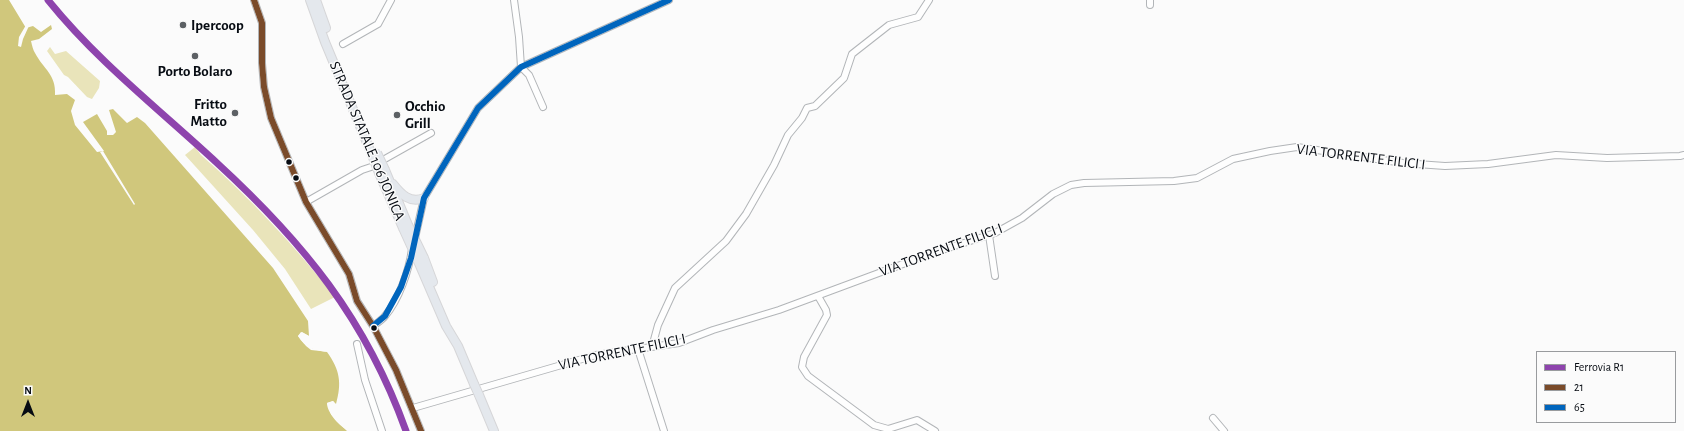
<!DOCTYPE html>
<style>
body{margin:0}
#map{position:relative;width:1684px;height:431px;overflow:hidden;background:#fbfbfb;font-family:"Alegreya Sans",sans-serif}
canvas{display:block}
.legend{position:absolute;left:1536px;top:351px;width:140px;height:72px;box-sizing:border-box;background:#fbfbfb;border:1px solid #999b9e;margin:0;padding:5px 7px;list-style:none;font-size:12px;color:#070c13}
.legend li{display:flex;align-items:center;gap:8px;height:20px}
.legend b{width:20px;border:1px solid #999b9e}
.north{position:absolute;left:8px;top:383px;width:40px;height:40px;-webkit-text-stroke:3px #fbfbfb;paint-order:stroke;rotate:0deg;font-size:11px;font-weight:700;line-height:16px;text-align:center;color:#070c13}
.north::after{content:'';display:block;margin:auto;width:14px;height:18px;background:#070c13;clip-path:polygon(50% 0,100% 100%,50% 72%,0 100%)}
</style>
<div id="map">
<canvas width="1684" height="431"></canvas>
<ul class="legend">
<li><b style="height:5px;background:#8e44ad"></b>Ferrovia R1</li>
<li><b style="height:5px;background:#7a4b2a"></b>21</li>
<li><b style="height:5px;background:#0065bd"></b>65</li>
</ul>
<div class="north">N</div>
</div>
<script>
const c = document.querySelector('canvas').getContext('2d');
c.lineJoin = 'round';
function fill(path, color) {
  c.fillStyle = color;
  c.fill(path, 'evenodd');
}
function strokePath(path, color, width, dash) {
  c.strokeStyle = color;
  c.lineWidth = width;
  c.lineCap = dash ? 'butt' : 'round';
  c.setLineDash(dash || []);
  c.stroke(path);
}
function write(font, color, halo, rows, align = 'center') {
  c.font = font + ' "Alegreya Sans",sans-serif';
  c.lineWidth = 3;
  c.setLineDash([]);
  c.textBaseline = 'middle';
  c.strokeStyle = halo;
  c.fillStyle = color;
  for (const [text, x, y, turn = 0] of rows) {
    c.save();
    c.translate(x, y);
    c.rotate((+turn || 0) * Math.PI / 180);
    c.textAlign = isNaN(turn) ? turn : align;
    if (halo) c.strokeText(text, 0, 0);
    c.fillText(text, 0, 0);
    c.restore();
  }
}
fill(new Path2D(`
 M 50,47 L 55,54 L 66,51 L 100,81 L 99,88 L 92,99 L 87,97 L 68,77 L 64,75 L 47,51 Z
 M 195,147 L 201,155 C 250,198 294,245 335,297 L 311,309 L 285,269 L 253,230 L 185,155 Z`), '#e9e4ba');
fill(new Path2D(`
 M 0,0 L 9,0 L 26,28 L 33,26 L 41,32 L 51,25 L 52,29 L 39,39 L 31,41 C 32,45 33,50 35,53 C 44,70 56,74 55,95 L 67,94 L 75,100 L 71,111 L 75,125 L 97,152 L 104,151 L 83,122 L 97,114 L 107,131 L 107,135 L 113,135 L 116,132 L 109,110 L 113,109 L 127,123 L 137,117 L 145,123 L 273,268 L 308,321 L 309,336 L 301,332 L 298,336 C 305,348 314,350 327,352 C 340,370 342,383 336,404 L 333,401 L 327,403 C 327,413 340,427 349,431 L 0,431 Z`), '#d0c77c');
fill(new Path2D(`
 M 26,25 L 29,25 L 28,28 L 23,39 L 21,47 L 18,46 L 19,37 Z
 M 103,151 L 135,204 L 134,205 L 100,152 Z
 M 302,332 L 309,336 L 309,338 L 302,335 L 300,336 L 307,344 L 312,348 L 329,352 L 311,350 L 306,346 L 298,336 Z
 M 333,401 L 337,406 L 333,403 L 329,405 L 332,413 L 338,420 L 351,431 L 347,431 L 337,421 L 331,414 L 327,403 Z`), '#fbfbfb');
const minor = new Path2D(`
 M 254,0 L 262,23 L 262,63 L 264,87 L 271,118 L 306,202 L 349,274 L 357,301 L 373,326 L 396,370 L 421,431
 M 514,0 L 519,37 L 521,67 L 529,75 L 543,107
 M 1150,5 L 1150,0
 M 343,44 L 378,24 L 391,0
 M 383,160 L 431,133
 M 306,202 L 362,170 L 374,166
 M 989,235 L 995,276
 M 415,238 L 424,198 L 478,108 L 521,67 L 669,0
 M 818,296 L 826,310 L 827,315 L 804,357 L 802,367 L 808,376 L 874,425 L 888,429 L 917,420 L 935,431
 M 373,326 C 377,323 382,320 385,316 C 399,300 409,270 412,249
 M 357,344 L 365,380 L 382,431
 M 652,347 L 658,325 L 675,288 L 726,241 L 746,214 L 774,165 L 788,135 L 802,118 L 807,108 L 815,106 L 844,78 L 852,54 L 889,25 L 918,17 L 929,0
 M 638,349 L 664,431
 M 413,408 L 596,355 L 679,343 L 713,330 L 779,310 L 930,254 L 995,233 L 1022,218 L 1053,194 L 1071,185 L 1084,183 L 1174,181 L 1197,178 L 1233,159 L 1270,151 L 1297,147 L 1403,163 L 1445,166 L 1488,164 L 1556,155 L 1607,158 L 1680,156 L 1684,155
 M 1213,418 L 1224,431`);
const major = new Path2D(`
 M 310,0 L 325,42 L 372,155
 M 316,0 L 326,28
 M 385,170 L 408,225
 M 379,173 L 403,228
 M 393,184 C 401,194 410,204 424,198
 M 424,258 L 433,282
 M 418,261 L 446,326 L 458,346 L 474,384
 M 479,395 L 494,431`);
strokePath(minor, '#b2b5b8', 8);
strokePath(major, '#d6d6d8', 10);
strokePath(minor, '#fefefe', 6);
strokePath(major, '#e4e8ed', 8);
const majorBridge = new Path2D(`
 M 377,153 L 385,170
 M 372,155 L 379,173
 M 408,225 L 424,258
 M 403,228 L 418,261
 M 474,384 L 479,395`);
strokePath(majorBridge, '#d6d6d8', 10, []);
strokePath(majorBridge, '#e4e8ed', 8);
strokePath(new Path2D(`
 M 254,0 L 262,23 L 262,63 L 264,87 L 271,118 L 306,202 L 349,274 L 357,301 L 373,326 L 396,370 L 421,431`), '#7a4b2a', 6);
strokePath(new Path2D(`
 M 373,326 L 385,316 L 401,287 L 411,258 L 424,198 L 478,108 L 521,67 L 669,0`), '#0065bd', 6);
strokePath(new Path2D(`
 M 48,0 C 97,61 160,110 217,163 C 303,242 366,319 406,431`), '#8e44ad', 7);
for (const [x, y, r, color] of [
 [183,25,4,"#5c6064"],
 [195,56,4,"#5c6064"],
 [235,113,4,"#5c6064"],
 [397,115,4,"#5c6064"],
 [289,162,3.5,"#070c13"],
 [296,178,3.5,"#070c13"],
 [374,328,3.5,"#070c13"]
]) {
  const dot = new Path2D();
  dot.arc(x, y, r, 0, 2 * Math.PI);
  c.fillStyle = color;
  c.fill(dot);
  strokePath(dot, '#fbfbfb', 1.5);
}
write('bold 15px', '#070c13', '#fbfbfb', [
 ["Ipercoop",191,25],
 ["Porto Bolaro",195,71,"center"],
 ["Fritto",227,104,"right"],
 ["Matto",227,121,"right"],
 ["Occhio",405,106],
 ["Grill",405,123]
], 'left');
write('15px', '#070c13', '#fbfbfb', [
 ["STRADA STATALE 106 JONICA",367,141,67],
 ["VIA TORRENTE FILICI I",1361,157,7],
 ["VIA TORRENTE FILICI I",941,250,-20],
 ["VIA TORRENTE FILICI I",622,352,-12]
]);
</script>
